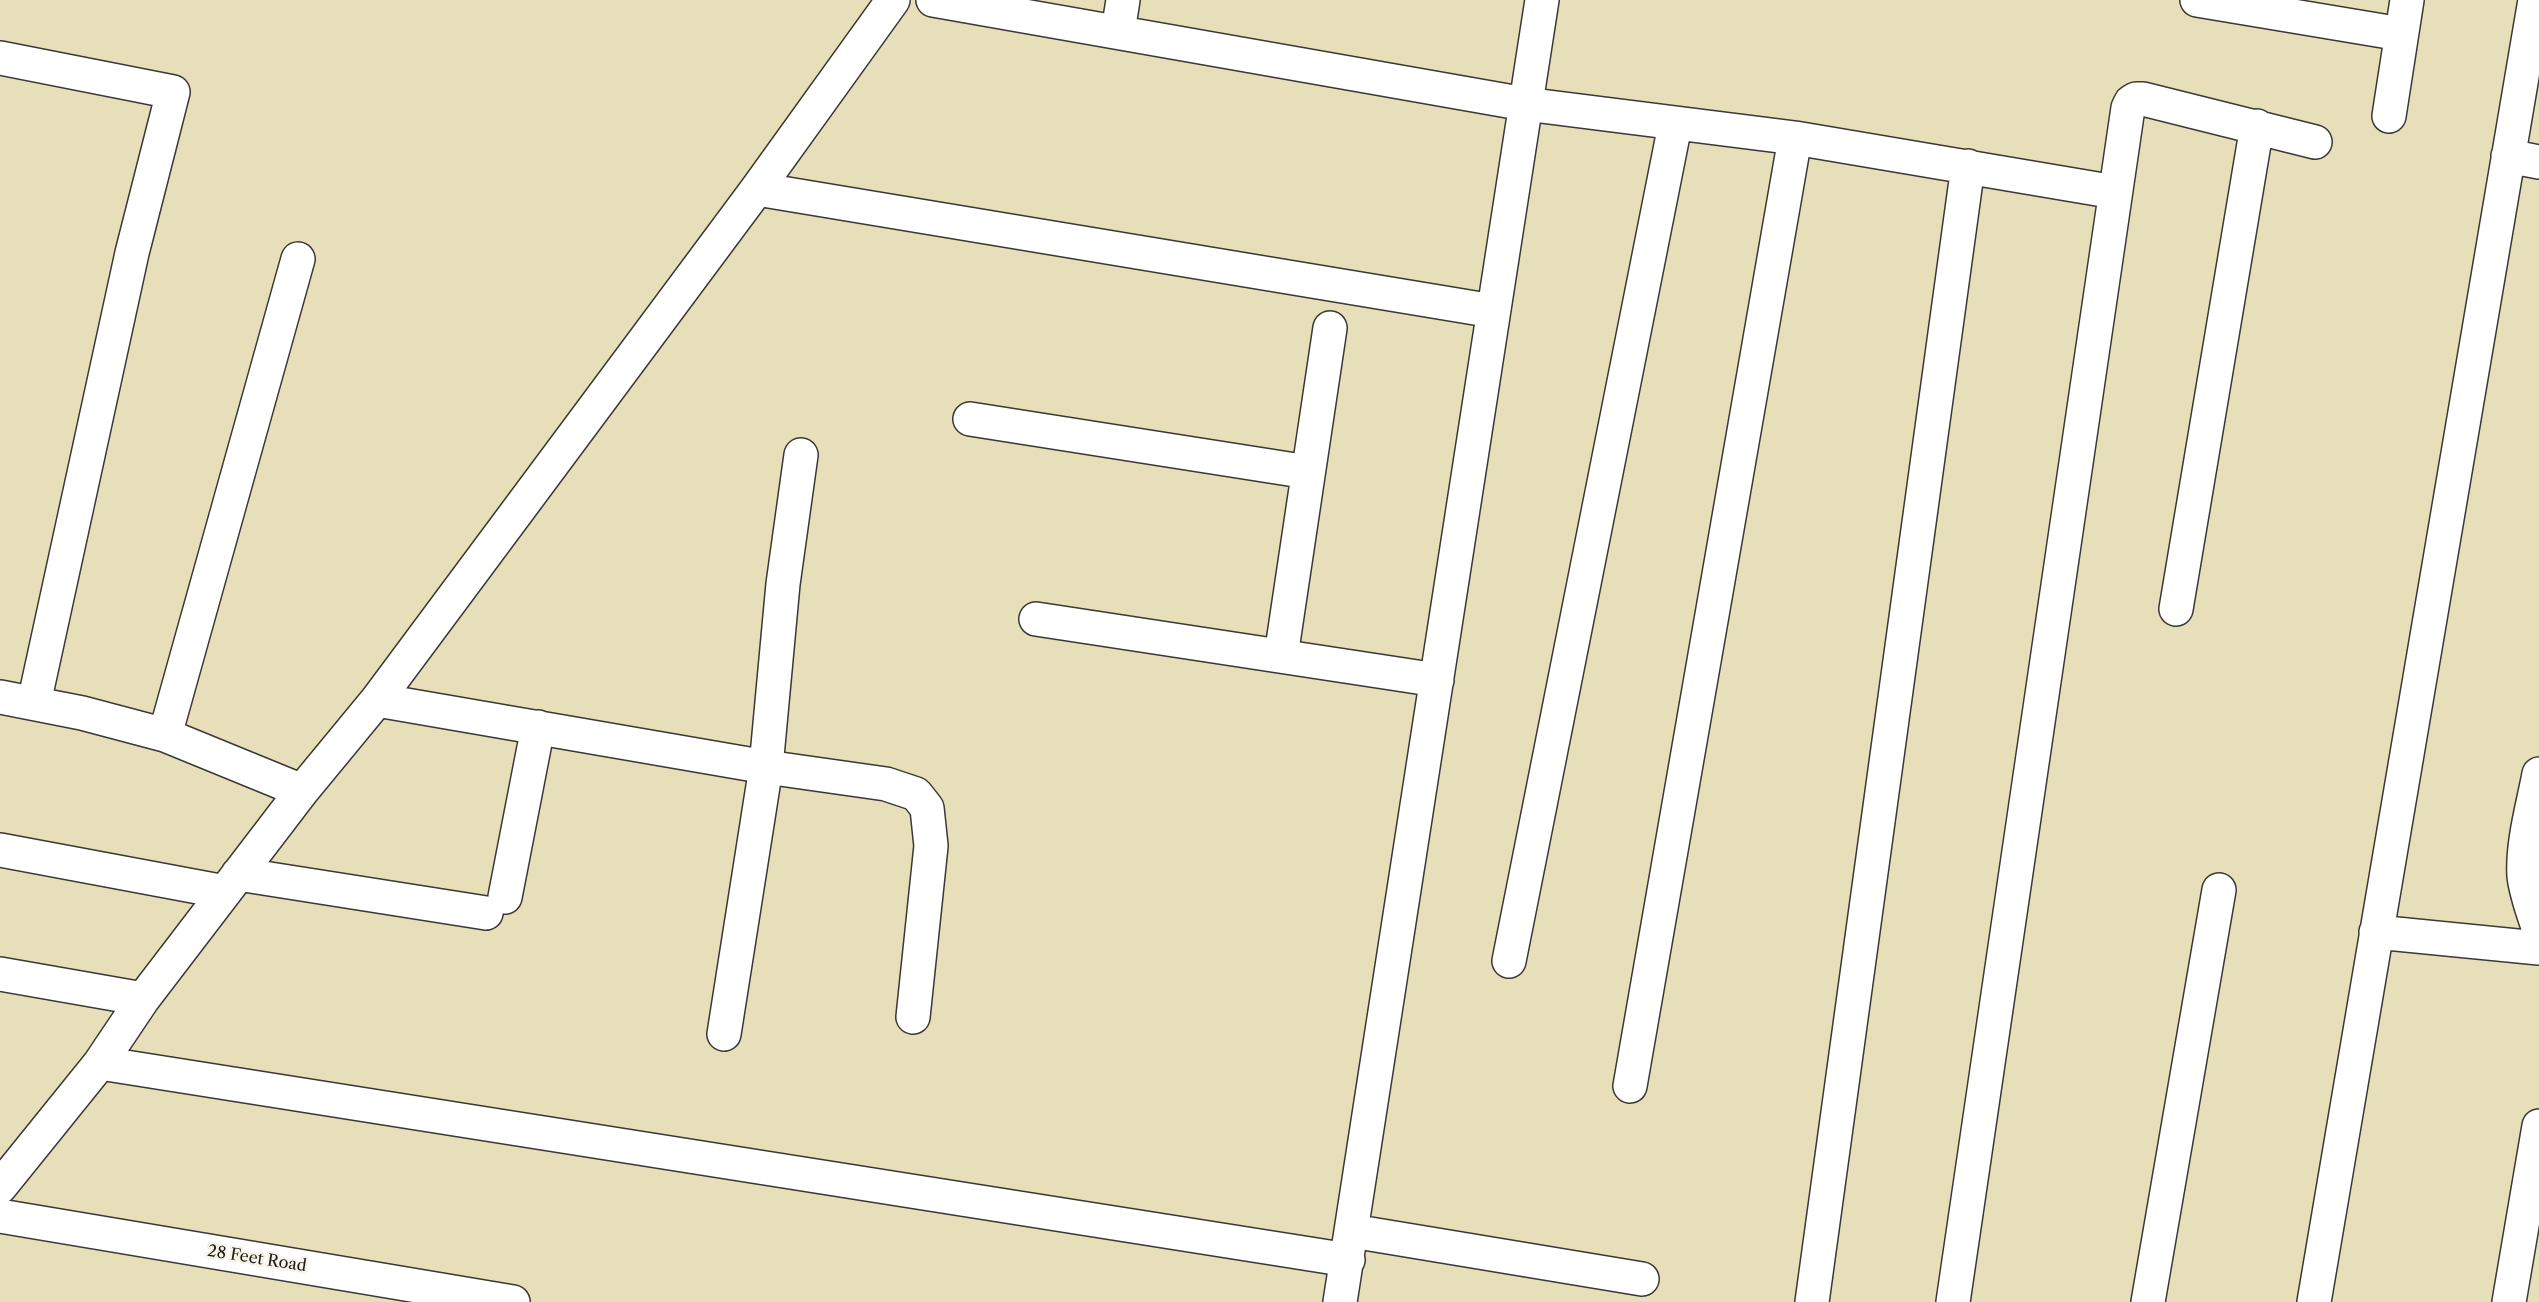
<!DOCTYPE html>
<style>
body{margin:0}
canvas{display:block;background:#e7dfba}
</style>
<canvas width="2539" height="1302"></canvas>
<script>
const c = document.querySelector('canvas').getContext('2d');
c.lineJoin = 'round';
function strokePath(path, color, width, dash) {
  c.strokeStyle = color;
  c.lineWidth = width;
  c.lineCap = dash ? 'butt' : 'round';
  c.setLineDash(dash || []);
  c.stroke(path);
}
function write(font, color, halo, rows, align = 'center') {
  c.font = font + ' "Libre Caslon Text",serif';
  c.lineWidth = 5;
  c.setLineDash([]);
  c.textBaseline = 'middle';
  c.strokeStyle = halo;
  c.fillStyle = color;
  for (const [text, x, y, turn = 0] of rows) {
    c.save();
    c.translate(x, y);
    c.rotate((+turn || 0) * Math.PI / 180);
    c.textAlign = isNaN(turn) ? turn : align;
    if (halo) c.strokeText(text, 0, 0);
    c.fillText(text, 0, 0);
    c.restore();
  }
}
const minor = new Path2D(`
 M 933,0 L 1525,104 L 1795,138 L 2115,192
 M 2197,0 L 2401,34
 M 1118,32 L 1123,0
 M 0,58 L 173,92 L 132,253 L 34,703
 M 2389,116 L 2407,0
 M 2508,156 L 2539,162
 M 757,189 L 1493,311
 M 970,419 L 1308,472
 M 801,455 L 783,584 L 766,767 L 886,784 L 916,794 L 927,808 L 931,846 L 913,1017
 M 2176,609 L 2257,126
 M 1036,619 L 1437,680
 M 1281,656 L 1330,328
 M 0,697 L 82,713 L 165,735 L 302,791
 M 377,700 L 766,767 L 724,1034
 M 165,735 L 298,259
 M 2539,774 C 2533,806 2522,843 2524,876 C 2526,894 2533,912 2539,930
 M 0,850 L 225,892
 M 238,874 L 486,913
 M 505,897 L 538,727
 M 2376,932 L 2539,948
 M 1509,961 L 1675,125
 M 0,974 L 143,999
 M 100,1063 L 1348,1260
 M 1630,1086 L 1795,138
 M 0,1187 L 100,1063 L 143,999 L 302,791 L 377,700 L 757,189 L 893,0
 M 0,1216 L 513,1302
 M 1352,1231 L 1642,1279
 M 1340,1302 L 1542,0
 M 1812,1302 L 1968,166
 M 1953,1302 L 2128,108 L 2131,102 L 2136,99 L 2143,99 L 2315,142
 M 2148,1302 L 2219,890
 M 2314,1302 L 2535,0
 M 2509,1302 L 2539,1126`);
strokePath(minor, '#3a3934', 36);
strokePath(minor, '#fff', 33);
write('16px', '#1c1c1c', '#f7f3e8', [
 ["28 Feet Road",257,1259,9]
]);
</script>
